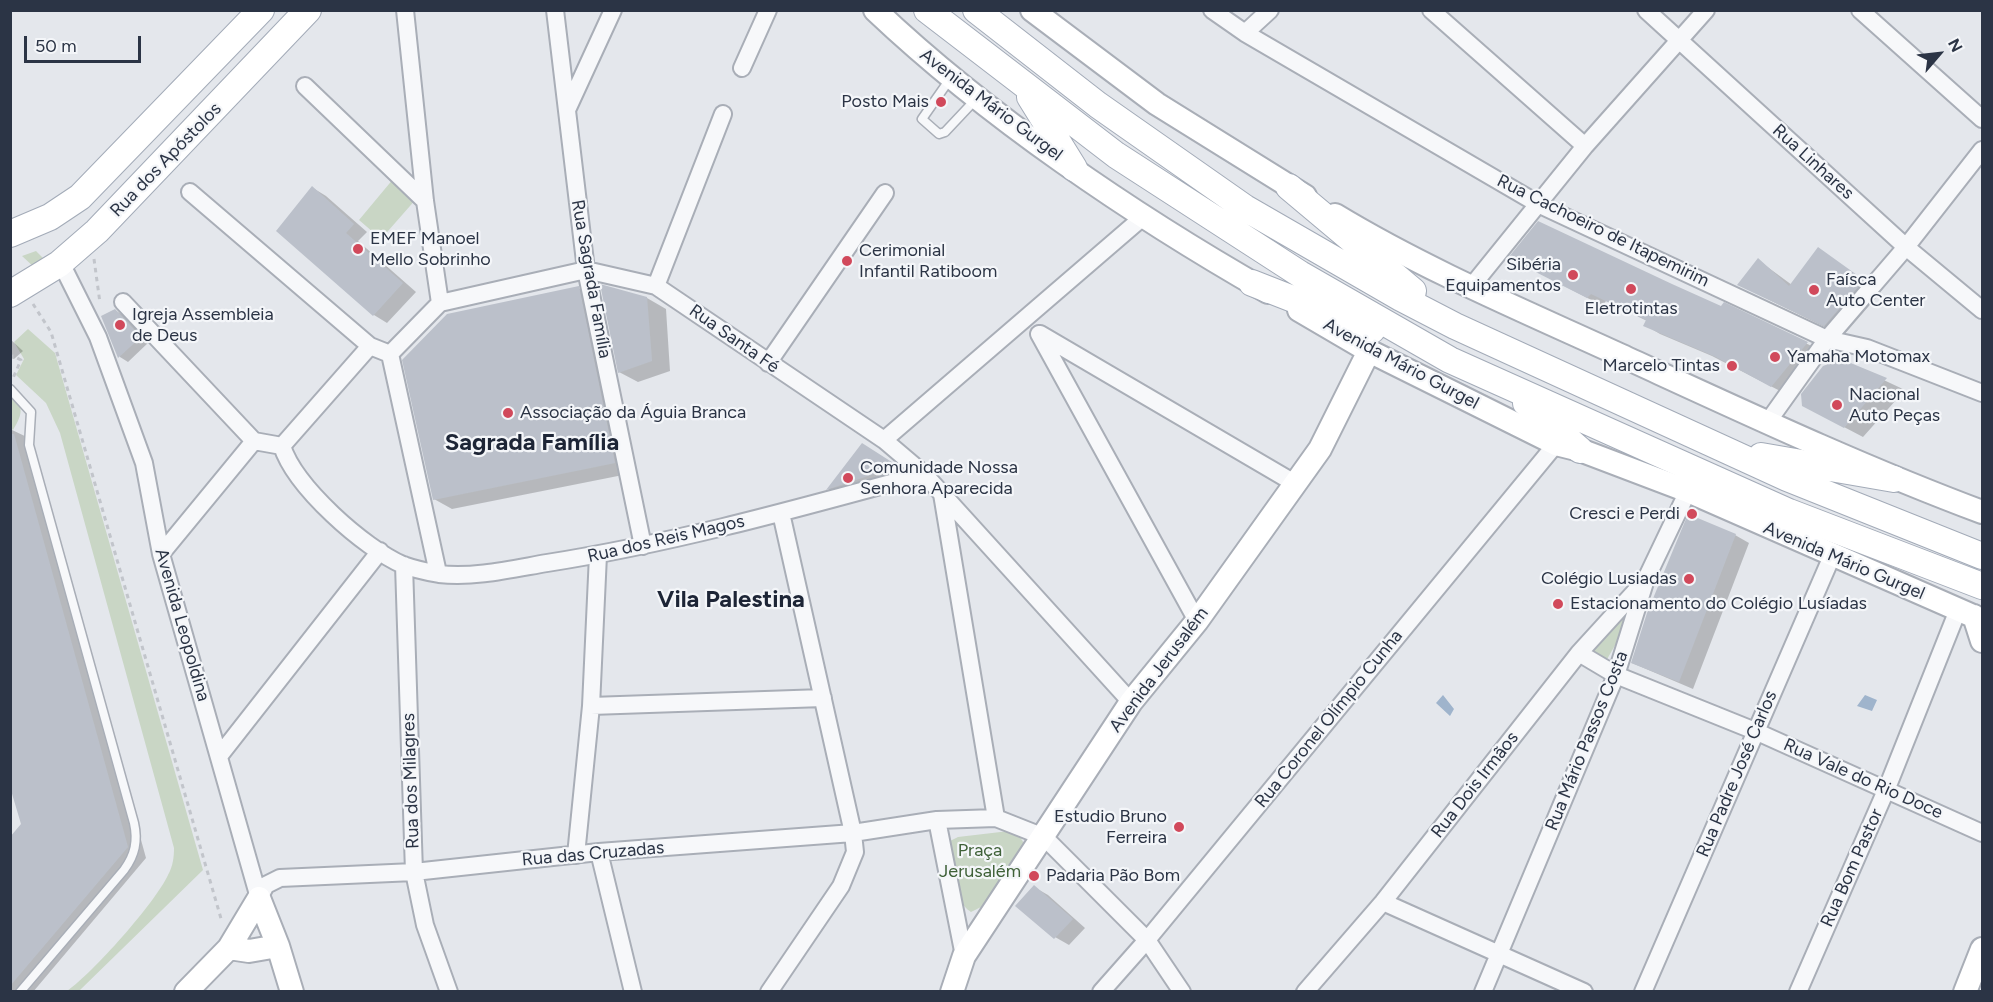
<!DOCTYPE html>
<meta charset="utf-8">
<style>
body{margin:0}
#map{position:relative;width:1993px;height:1002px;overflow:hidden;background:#e4e7ec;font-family:Figtree,sans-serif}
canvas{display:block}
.frame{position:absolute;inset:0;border:12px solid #2b3445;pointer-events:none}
.north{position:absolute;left:1909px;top:24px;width:60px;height:60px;-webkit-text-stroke:4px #f4f6f9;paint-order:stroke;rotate:62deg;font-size:16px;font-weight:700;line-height:24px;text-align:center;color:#2b3445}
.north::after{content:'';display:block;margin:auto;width:21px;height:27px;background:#2b3445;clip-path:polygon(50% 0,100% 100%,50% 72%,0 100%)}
.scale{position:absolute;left:24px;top:36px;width:117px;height:27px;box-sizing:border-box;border:3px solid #2b3445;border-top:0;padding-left:8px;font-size:18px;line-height:21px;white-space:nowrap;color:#2b3445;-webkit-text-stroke:4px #f4f6f9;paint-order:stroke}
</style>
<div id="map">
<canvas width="1993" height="1002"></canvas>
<div class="frame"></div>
<div class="north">N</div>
<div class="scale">50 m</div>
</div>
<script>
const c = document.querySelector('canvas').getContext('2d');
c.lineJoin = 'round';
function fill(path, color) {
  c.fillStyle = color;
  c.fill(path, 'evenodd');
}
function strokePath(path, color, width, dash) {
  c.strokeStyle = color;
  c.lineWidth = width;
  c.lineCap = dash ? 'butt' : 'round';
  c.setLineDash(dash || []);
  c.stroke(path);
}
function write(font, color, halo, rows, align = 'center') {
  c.font = font + ' Figtree,sans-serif';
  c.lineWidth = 4.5;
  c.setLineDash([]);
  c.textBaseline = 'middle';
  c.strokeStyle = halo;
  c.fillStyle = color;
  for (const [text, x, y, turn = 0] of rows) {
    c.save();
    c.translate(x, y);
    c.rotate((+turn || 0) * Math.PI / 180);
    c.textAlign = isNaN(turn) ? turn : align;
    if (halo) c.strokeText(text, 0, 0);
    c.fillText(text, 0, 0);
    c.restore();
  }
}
fill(new Path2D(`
 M 394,178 L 417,198 L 381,239 L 359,220 Z
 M 36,251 L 47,262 L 36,269 L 22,256 Z
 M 28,329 L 55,353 L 203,870 L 79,991 L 67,991 C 93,973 155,903 168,875 C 173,866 174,857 174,848 L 60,433 L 46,403 L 16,375 L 24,359 L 14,342 Z
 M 11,396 C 26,406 21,417 13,430 L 11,428 Z
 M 1622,618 L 1626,623 L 1625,628 L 1606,661 L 1601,662 L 1588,647 Z
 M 1009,831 L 1020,837 L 1025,845 L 981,907 L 971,912 C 952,900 952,863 948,842 L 958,837 Z`), '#c9d6c5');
fill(new Path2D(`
 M 1443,695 L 1454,709 L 1450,716 L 1436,703 Z
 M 1865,695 L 1877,700 L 1872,711 L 1857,706 Z`), '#9fb4cc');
fill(new Path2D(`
 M 313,188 L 326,196 L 367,232 L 358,241 L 416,292 L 387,323 L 374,315 Z
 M 1818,249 L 1881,292 L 1843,336 L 1739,285 L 1758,260 L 1792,285 Z
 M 1510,258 L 1722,307 L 1724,304 L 1822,351 L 1786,394 L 1712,356 L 1660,334 L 1645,325 L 1647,321 L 1606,301 L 1603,306 Z
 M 578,288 L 597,298 L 633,473 L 452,509 L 434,499 Z
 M 647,298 L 666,309 L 670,371 L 638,382 L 619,372 Z
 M 115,310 L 124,316 L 149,342 L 128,362 L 120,357 L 103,317 Z
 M 10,339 L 23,351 L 14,359 L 10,357 Z
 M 1841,360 L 1905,390 L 1863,437 L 1823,416 Z
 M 10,429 L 31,439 L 146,858 L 33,992 L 10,992 L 10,839 L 23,825 L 10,781 Z
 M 862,445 L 909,474 L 841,497 L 828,489 Z
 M 1735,535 L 1749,543 L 1693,689 L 1632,663 Z
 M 1034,887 L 1048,895 L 1085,928 L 1069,945 L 1055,937 Z`), '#0003');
fill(new Path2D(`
 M 312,186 L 354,224 L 346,233 L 403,283 L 373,316 L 276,231 Z
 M 1538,221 L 1672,284 L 1721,306 L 1724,302 L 1808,342 L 1771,387 L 1716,357 L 1643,326 L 1646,320 L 1591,294 L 1587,298 L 1508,258 Z
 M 1818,247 L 1864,280 L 1824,326 L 1737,285 L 1758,258 L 1789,286 Z
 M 600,284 L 647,297 L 652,361 L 618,373 Z
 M 579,286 L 615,463 L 433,500 L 402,360 L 447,314 Z
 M 115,309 L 141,337 L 118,358 L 101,316 Z
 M 1841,359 L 1887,378 L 1844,428 L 1802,406 L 1801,394 L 1823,366 Z
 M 10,434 L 14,434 L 128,847 L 10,986 L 10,837 L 21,824 L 10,787 Z
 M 862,443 L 898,466 L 826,490 Z
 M 1688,514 L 1736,534 L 1679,682 L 1631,663 L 1647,613 Z
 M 1034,885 L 1073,919 L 1054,939 L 1015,906 Z`), '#bbc0ca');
const lane = new Path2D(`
 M 950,79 L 922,119 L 939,134 L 945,132 L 977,98
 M 10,389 L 31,412 L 29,445 L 134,823 C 138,841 135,855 124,870 L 20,992`);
const street = new Path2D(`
 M 405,10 L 425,201 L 440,303
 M 555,10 L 586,270 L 643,546
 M 1212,10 L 1245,33 L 1540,205 L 1827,339 L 1867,348 L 1982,393
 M 1431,10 L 1585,146
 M 1646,10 L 1906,247 L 1982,310
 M 1860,10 L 1982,119
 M 1245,33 L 1270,10
 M 742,68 L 768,10
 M 305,86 L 425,201
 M 567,110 L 613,10
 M 190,192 L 370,346
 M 61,263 L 98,337 L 144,463 L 161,554 L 259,898
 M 656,286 L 723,114
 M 1471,287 L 1585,146 L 1706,10
 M 123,302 L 254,441 L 282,446 C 295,487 364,548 403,565 C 414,569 428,572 439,574 C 475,578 512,569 547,563 C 675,543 799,508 924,474
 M 1039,334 L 1197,621
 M 1040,334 L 1296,484
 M 390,354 L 438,573
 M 768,363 L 885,193
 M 1767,423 L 1827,339 L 1906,247 L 1982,150
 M 884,440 L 1143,217
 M 282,446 L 370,346 L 390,354 L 440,303 L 586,270 L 656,286 L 884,440 L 924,474 L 1131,702
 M 942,494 L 996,818
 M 161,554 L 254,441
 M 404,565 L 414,872 L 425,925 L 449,992
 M 1579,653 L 1616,675 L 1755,731 L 1982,833
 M 591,706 L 823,698
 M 220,755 L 380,551
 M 937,820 L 964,956
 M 599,852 L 633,992
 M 576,855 L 591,706 L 598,555
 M 259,898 L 266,885 L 280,878 L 414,872 L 599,852 L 853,833 L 937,820 L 996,818 L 1044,837 L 1147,940 L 1182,992
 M 1383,902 L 1584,992
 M 769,992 L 841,886 L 855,852 L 853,833 L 781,513
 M 1101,992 L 1147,940 L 1556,444
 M 1305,992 L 1383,902 L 1579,653 L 1642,584
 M 1483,992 L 1616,675 L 1646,579 L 1688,491
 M 1643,992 L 1832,556
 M 1798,992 L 1887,788 L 1958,610`);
const secondary = new Path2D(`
 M 875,10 C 988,117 1133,215 1268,292
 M 1032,10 L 1157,104 L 1305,196
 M 1335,215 C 1426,270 1524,311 1620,355 C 1740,410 1859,466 1982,512
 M 1299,310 L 1369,351 L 1556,444 L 1580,450 L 1688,491 L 1982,620
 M 1974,616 L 1982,641
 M 259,898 L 278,946 L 292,992
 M 229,948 L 249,951 L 278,946
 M 186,992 L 229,948 L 259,898
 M 952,992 L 964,956 L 1131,702 L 1197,621 L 1320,449 L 1369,351
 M 1965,992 L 1982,949`);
const primary = new Path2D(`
 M 927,10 L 1116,155 L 1300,274 L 1450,360 L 1789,512 L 1982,586
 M 976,10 L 1098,105 L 1245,208 L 1401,298 L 1455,326 L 1787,478 L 1982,556
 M 1030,97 L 1074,168
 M 1289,187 L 1413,291
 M 10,234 L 50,217 L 80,197 L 261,10
 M 1252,283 L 1372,330
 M 10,294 L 59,264 L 97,231 L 308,10
 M 1526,403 L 1580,450
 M 1761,456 L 1894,479`);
strokePath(lane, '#a9aeb7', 11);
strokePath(street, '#a9aeb7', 20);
strokePath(secondary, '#a9aeb7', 26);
strokePath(primary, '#a3abb8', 28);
strokePath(new Path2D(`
 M 94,259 L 100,303
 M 33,304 L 51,332 L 222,922
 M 10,359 L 13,356 L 21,360 L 13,378`), '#c2c5cb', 3, [4.5, 4.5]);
strokePath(lane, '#f7f8fa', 8);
strokePath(street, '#f7f8fa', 16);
strokePath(secondary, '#fff', 22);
strokePath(primary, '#fff', 26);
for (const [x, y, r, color] of [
 [941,102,6,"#d1495b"],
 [358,249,6,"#d1495b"],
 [847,261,6,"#d1495b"],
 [1573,275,6,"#d1495b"],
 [1631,289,6,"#d1495b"],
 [1814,290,6,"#d1495b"],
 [120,325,6,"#d1495b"],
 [1775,357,6,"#d1495b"],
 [1732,366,6,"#d1495b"],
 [1837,405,6,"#d1495b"],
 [508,413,6,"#d1495b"],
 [848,478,6,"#d1495b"],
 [1692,514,6,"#d1495b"],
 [1689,579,6,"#d1495b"],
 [1558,604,6,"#d1495b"],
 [1179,827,6,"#d1495b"],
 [1034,876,6,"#d1495b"]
]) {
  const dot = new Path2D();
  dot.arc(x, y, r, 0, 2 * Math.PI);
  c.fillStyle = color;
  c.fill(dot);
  strokePath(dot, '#f4f6f9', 2);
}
write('18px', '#2b3445', '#f4f6f9', [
 ["Posto Mais",929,102,"right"],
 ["EMEF Manoel",370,239],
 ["Mello Sobrinho",370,260],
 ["Cerimonial",859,251],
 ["Infantil Ratiboom",859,272],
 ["Sibéria",1561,265,"right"],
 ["Equipamentos",1561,286,"right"],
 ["Faísca",1826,280],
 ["Auto Center",1826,301],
 ["Eletrotintas",1631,309,"center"],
 ["Igreja Assembleia",132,315],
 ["de Deus",132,336],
 ["Yamaha Motomax",1787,357],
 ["Marcelo Tintas",1720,366,"right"],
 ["Nacional",1849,395],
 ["Auto Peças",1849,416],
 ["Associação da Águia Branca",520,413],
 ["Comunidade Nossa",860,468],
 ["Senhora Aparecida",860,489],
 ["Cresci e Perdi",1680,514,"right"],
 ["Colégio Lusiadas",1677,579,"right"],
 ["Estacionamento do Colégio Lusíadas",1570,604],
 ["Estudio Bruno",1167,817,"right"],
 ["Ferreira",1167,838,"right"],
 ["Padaria Pão Bom",1046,876]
], 'left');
write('18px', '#2b3445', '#f4f6f9', [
 ["Avenida Mário Gurgel",991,105,37],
 ["Rua dos Apóstolos",166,160,-46],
 ["Rua Linhares",1813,162,42],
 ["Rua Cachoeiro de Itapemirim",1603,231,26],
 ["Rua Sagrada Família",591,279,80],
 ["Rua Santa Fé",734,339,35],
 ["Avenida Mário Gurgel",1401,364,28],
 ["Rua dos Reis Magos",666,539,-13],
 ["Avenida Mário Gurgel",1844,561,23],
 ["Avenida Leopoldina",182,625,74],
 ["Avenida Jerusalém",1159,670,-53],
 ["Rua Coronel Olímpio Cunha",1329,719,-51],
 ["Rua Mário Passos Costa",1587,741,-68],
 ["Rua Padre José Carlos",1737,774,-67],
 ["Rua Vale do Rio Doce",1863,779,24],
 ["Rua dos Milagres",411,781,-92],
 ["Rua Dois Irmãos",1475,785,-52],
 ["Rua das Cruzadas",593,854,-5],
 ["Rua Bom Pastor",1852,868,-66]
]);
write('18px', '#3f6138', '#f4f6f9', [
 ["Praça",980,851],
 ["Jerusalém",980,872]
]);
write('bold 24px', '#1d2536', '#f4f6f9', [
 ["Sagrada Família",532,443],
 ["Vila Palestina",731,600]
]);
</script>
